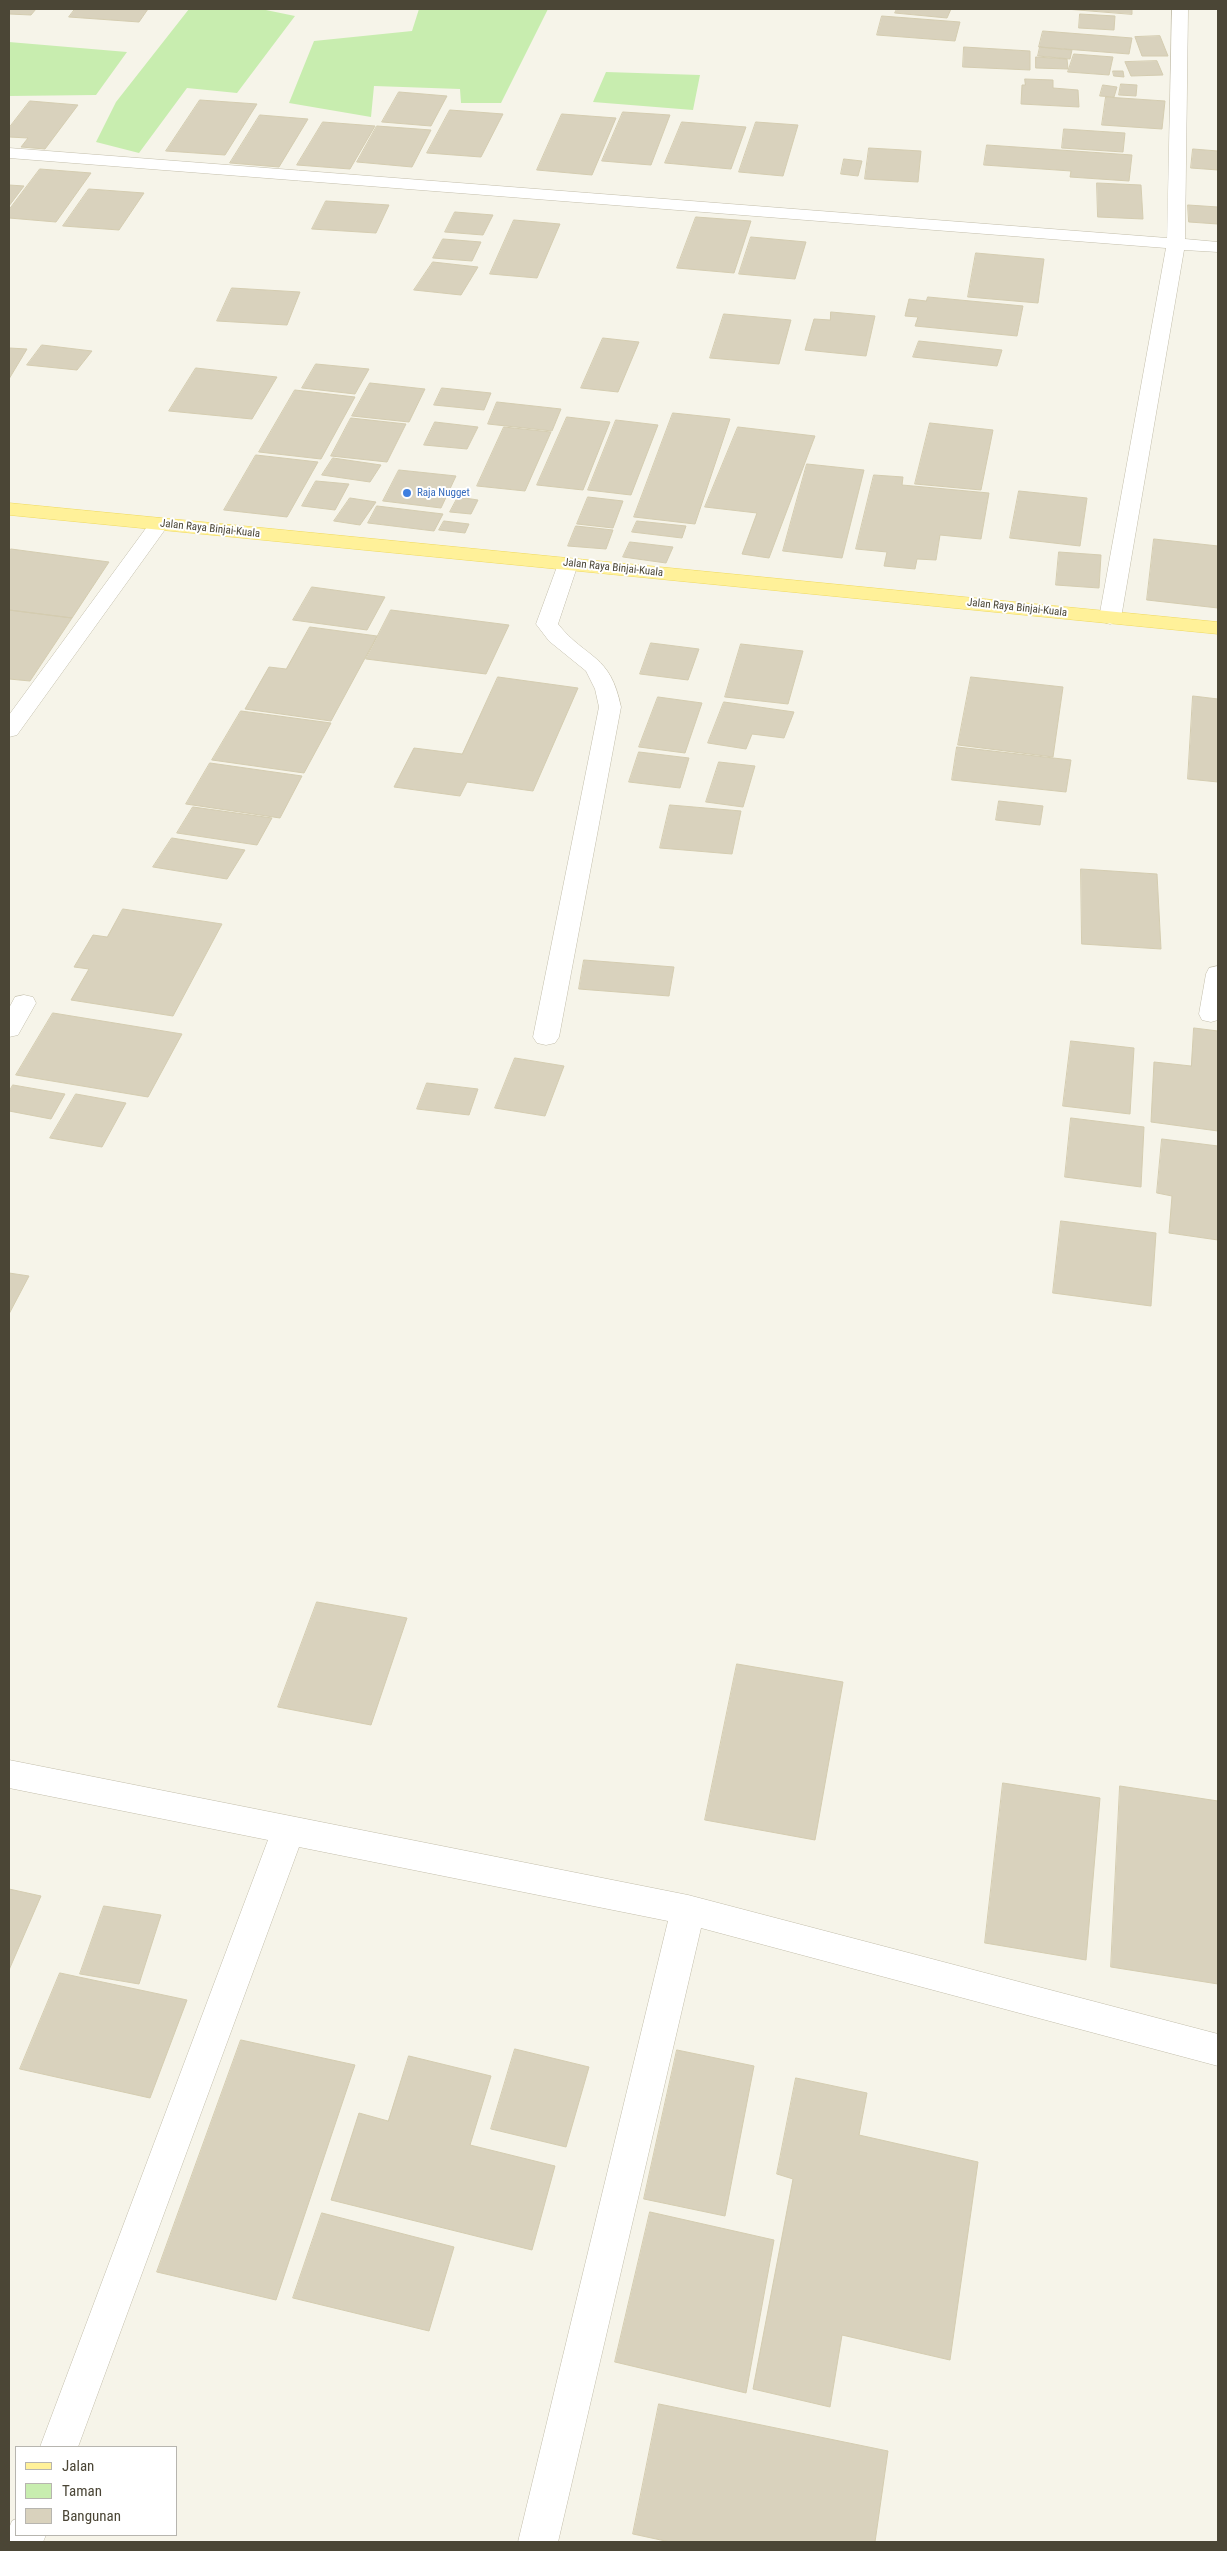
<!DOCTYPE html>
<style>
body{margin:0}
#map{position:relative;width:1227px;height:2551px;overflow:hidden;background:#f6f4e9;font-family:"Roboto Condensed",sans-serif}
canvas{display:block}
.frame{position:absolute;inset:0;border:10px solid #4b4636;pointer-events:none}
.legend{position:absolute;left:15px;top:2446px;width:162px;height:90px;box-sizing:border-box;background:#fff;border:1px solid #b7b5af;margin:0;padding:6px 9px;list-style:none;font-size:15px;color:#4b4636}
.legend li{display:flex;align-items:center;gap:10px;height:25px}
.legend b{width:25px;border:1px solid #b7b5af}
</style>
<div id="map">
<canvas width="1227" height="2551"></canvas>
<div class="frame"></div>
<ul class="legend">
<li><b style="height:6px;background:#fff199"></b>Jalan</li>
<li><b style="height:14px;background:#c8edaf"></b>Taman</li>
<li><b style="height:14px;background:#d9d2bd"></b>Bangunan</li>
</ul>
</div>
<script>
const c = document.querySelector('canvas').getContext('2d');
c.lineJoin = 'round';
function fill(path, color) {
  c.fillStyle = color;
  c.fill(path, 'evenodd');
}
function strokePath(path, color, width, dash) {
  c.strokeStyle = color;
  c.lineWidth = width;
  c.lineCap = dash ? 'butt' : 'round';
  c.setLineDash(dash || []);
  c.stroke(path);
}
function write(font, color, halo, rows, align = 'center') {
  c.font = font + ' "Roboto Condensed",sans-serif';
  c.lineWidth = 4;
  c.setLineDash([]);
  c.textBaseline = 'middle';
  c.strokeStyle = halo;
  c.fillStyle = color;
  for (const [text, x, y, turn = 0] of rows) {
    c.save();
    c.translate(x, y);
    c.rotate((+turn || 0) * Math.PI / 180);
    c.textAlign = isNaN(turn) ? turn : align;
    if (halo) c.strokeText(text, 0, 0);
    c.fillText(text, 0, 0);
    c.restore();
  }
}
fill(new Path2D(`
 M 189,9 L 261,9 L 295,16 L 237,93 L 187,88 L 139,153 L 96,142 L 116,102 Z
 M 419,9 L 548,9 L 501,103 L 461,103 L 460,89 L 374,86 L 371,117 L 289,103 L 314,41 L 412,31 Z
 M 9,42 L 127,52 L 96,95 L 9,96 Z
 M 606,72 L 700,75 L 693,110 L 593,102 Z`), '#c8edaf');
const building = new Path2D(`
 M 9,9 L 36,9 L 31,15 L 9,14 Z
 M 75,9 L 148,9 L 139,22 L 69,17 Z
 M 897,9 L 951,9 L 947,18 L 895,13 Z
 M 1066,9 L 1132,9 L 1132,14 Z
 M 1080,14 L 1115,16 L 1114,30 L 1079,28 Z
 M 882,16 L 960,22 L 955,41 L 877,35 Z
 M 1043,31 L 1132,38 L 1129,54 L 1039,47 Z
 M 1160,36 L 1168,56 L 1142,56 L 1135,37 Z
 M 964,47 L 1030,51 L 1030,70 L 963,67 Z
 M 1040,47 L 1072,50 L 1070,59 L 1038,56 Z
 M 1074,54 L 1113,57 L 1109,75 L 1068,72 Z
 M 1036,57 L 1067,59 L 1068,69 L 1036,68 Z
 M 1157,61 L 1163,75 L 1131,76 L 1125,62 Z
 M 1113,71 L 1123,71 L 1124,77 L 1114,76 Z
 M 1025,79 L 1053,80 L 1053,88 L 1078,90 L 1079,107 L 1021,104 L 1022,85 L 1025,85 Z
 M 1121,84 L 1137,85 L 1136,96 L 1119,95 Z
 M 1103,85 L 1117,87 L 1114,97 L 1100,96 Z
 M 399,92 L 447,96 L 431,126 L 382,122 Z
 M 1106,97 L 1165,101 L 1162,129 L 1102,125 Z
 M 200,100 L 257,104 L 225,155 L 166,151 Z
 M 30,101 L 78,105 L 45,149 L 21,147 L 28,138 L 9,137 L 9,128 Z
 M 450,110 L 503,114 L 481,157 L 427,153 Z
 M 623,112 L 670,115 L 651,165 L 602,161 Z
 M 562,114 L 616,118 L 592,175 L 537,170 Z
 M 260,115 L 308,119 L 279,167 L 230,163 Z
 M 323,122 L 375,126 L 350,169 L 297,165 Z
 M 682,122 L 746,127 L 731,169 L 665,163 Z
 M 756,122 L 798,125 L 783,176 L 739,172 Z
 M 377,126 L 431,130 L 412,167 L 357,162 Z
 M 1064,129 L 1125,133 L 1123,152 L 1062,148 Z
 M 987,145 L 1132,155 L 1129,181 L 1070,177 L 1071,171 L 984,165 Z
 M 869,148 L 921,151 L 918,182 L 865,179 Z
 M 1193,149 L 1218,151 L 1218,170 L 1191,168 Z
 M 844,159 L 862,161 L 858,176 L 841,174 Z
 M 40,169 L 91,173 L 56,222 L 9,218 L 9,210 Z
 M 1097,183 L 1141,185 L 1143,219 L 1098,217 Z
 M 9,185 L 24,186 L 9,206 Z
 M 89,189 L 144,193 L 119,230 L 63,226 Z
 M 326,201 L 389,205 L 376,233 L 312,229 Z
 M 1188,205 L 1218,207 L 1218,224 L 1189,222 Z
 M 455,212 L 493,215 L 483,235 L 445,232 Z
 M 696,217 L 751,221 L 734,273 L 677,268 Z
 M 514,220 L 560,224 L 537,278 L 490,274 Z
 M 751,237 L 806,242 L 795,279 L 739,274 Z
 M 443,239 L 481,242 L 472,261 L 433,258 Z
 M 976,253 L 1044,259 L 1038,303 L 968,297 Z
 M 433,262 L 478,267 L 461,295 L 414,290 Z
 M 232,288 L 300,292 L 287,325 L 217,321 Z
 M 928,297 L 1023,306 L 1017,336 L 915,326 L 918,317 L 905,316 L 909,299 L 926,301 Z
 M 831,312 L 875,316 L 866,356 L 805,350 L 814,319 L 830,320 Z
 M 724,314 L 791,320 L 779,364 L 710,358 Z
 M 603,338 L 639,342 L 618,392 L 581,388 Z
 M 919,341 L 1002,350 L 997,366 L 913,357 Z
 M 42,345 L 92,351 L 77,370 L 27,365 Z
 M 9,348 L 27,349 L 9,379 Z
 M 316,364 L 369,369 L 355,394 L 302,388 Z
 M 196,368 L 277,377 L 252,419 L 169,411 Z
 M 370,383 L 425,389 L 409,422 L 352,416 Z
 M 442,388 L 491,393 L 484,410 L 434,405 Z
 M 295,390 L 355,397 L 321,459 L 259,452 Z
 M 497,402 L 561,409 L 552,431 L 488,424 Z
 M 673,413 L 730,419 L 695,524 L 634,517 Z
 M 567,417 L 610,422 L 583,490 L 537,485 Z
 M 351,418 L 406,424 L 387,462 L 331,456 Z
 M 616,420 L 658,425 L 631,495 L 588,490 Z
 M 435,422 L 478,427 L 467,449 L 424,445 Z
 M 930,423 L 993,430 L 981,490 L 915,484 Z
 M 504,427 L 551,432 L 525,491 L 477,486 Z
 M 738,427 L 815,436 L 769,558 L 742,554 L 757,513 L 705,507 Z
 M 256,455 L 318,462 L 287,517 L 224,510 Z
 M 333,458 L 381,465 L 370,482 L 322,475 Z
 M 807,464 L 864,470 L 842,558 L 783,551 Z
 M 399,470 L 456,476 L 441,508 L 383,501 Z
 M 874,475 L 903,477 L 902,485 L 989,493 L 981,539 L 940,535 L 936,560 L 917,559 L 915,569 L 884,566 L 887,552 L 856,549 Z
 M 316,481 L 349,484 L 335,510 L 302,506 Z
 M 1019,491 L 1087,498 L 1080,546 L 1010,538 Z
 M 458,497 L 478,500 L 471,514 L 450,512 Z
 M 588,497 L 623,501 L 613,528 L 577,524 Z
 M 350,498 L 376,502 L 360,525 L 334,521 Z
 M 377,506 L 443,514 L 434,531 L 368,523 Z
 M 444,521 L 469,524 L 465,533 L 439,530 Z
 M 637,521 L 686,526 L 682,538 L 632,532 Z
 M 576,526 L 613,530 L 606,549 L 568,546 Z
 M 1154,539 L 1218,546 L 1218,608 L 1147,600 Z
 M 630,542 L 673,547 L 666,563 L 623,557 Z
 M 11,549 L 109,562 L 72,618 L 9,610 L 9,552 Z
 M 1059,552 L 1101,555 L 1099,588 L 1056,585 Z
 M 312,587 L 385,597 L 367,630 L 293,620 Z
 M 9,610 L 72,618 L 30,681 L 9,679 Z
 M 391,610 L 509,625 L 486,674 L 366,659 Z
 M 310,627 L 377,636 L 331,721 L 245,709 L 269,667 L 286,669 Z
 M 651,643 L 699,649 L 688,680 L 640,674 Z
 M 741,644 L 803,651 L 788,704 L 725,697 Z
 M 498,677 L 578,688 L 533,791 L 467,782 L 460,796 L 394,787 L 414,748 L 462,754 Z
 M 971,677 L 1063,687 L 1053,757 L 958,745 Z
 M 1193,696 L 1218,699 L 1218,782 L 1188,779 Z
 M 658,697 L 702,703 L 685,753 L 639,747 Z
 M 724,702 L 794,712 L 784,738 L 752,734 L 746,749 L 708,743 Z
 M 241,711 L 331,723 L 304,773 L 212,760 Z
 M 957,747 L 1071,760 L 1066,792 L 952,780 Z
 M 639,752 L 689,758 L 680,788 L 629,782 Z
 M 719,762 L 755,766 L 743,807 L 706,802 Z
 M 210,763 L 302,776 L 280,818 L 186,804 Z
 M 999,801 L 1043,806 L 1040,825 L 996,820 Z
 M 670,805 L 741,811 L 732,854 L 660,848 Z
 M 193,807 L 272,818 L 257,845 L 177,833 Z
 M 172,838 L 245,850 L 227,879 L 153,867 Z
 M 1081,869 L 1157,874 L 1161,949 L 1082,944 Z
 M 123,909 L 222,924 L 173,1016 L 71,1000 L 89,969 L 74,967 L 93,935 L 107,937 Z
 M 584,960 L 674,967 L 669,996 L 579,989 Z
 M 53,1013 L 182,1034 L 148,1097 L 16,1075 Z
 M 1194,1028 L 1218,1031 L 1218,1131 L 1151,1122 L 1154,1062 L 1191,1066 Z
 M 1071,1041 L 1134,1048 L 1130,1114 L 1063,1106 Z
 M 515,1058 L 564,1066 L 545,1116 L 495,1108 Z
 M 427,1083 L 478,1089 L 469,1115 L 417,1109 Z
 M 13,1085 L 65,1094 L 51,1119 L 9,1111 L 9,1092 Z
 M 76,1094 L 126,1103 L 102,1147 L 50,1138 Z
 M 1071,1118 L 1144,1127 L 1141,1187 L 1065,1177 Z
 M 1162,1139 L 1218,1146 L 1218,1240 L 1169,1233 L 1172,1196 L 1157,1193 Z
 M 1061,1221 L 1156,1233 L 1151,1306 L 1053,1293 Z
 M 9,1273 L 29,1276 L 9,1314 Z
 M 317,1602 L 407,1618 L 371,1725 L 278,1707 Z
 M 737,1664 L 843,1682 L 815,1840 L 705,1820 Z
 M 1003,1783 L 1100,1798 L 1086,1960 L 985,1943 Z
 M 1120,1786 L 1218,1801 L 1218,1984 L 1111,1967 Z
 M 9,1889 L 41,1896 L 9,1970 Z
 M 104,1906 L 161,1915 L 139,1984 L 80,1974 Z
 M 60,1973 L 187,2000 L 150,2098 L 20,2069 Z
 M 241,2040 L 355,2065 L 276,2300 L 157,2272 Z
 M 515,2049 L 589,2067 L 566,2147 L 491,2129 Z
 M 677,2050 L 754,2066 L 725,2216 L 644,2199 Z
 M 409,2056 L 491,2076 L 470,2145 L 555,2166 L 532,2250 L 331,2200 L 359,2113 L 388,2121 Z
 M 796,2078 L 867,2093 L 859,2135 L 978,2162 L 950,2360 L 842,2335 L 830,2407 L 753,2389 L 793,2179 L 777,2174 Z
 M 650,2212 L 774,2240 L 746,2393 L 615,2362 Z
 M 322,2213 L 454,2247 L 429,2331 L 293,2298 Z
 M 659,2404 L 888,2451 L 875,2542 L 670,2542 L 633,2534 Z`);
fill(building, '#d9d2bd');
strokePath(building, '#d4ccb0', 1);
const minor = new Path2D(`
 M 1172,9 L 1188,9 L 1185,239 L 1218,242 L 1218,252 L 1184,250 L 1121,618 L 1117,622 L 1110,624 L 1103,622 L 1099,618 L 1166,248 L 9,158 L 9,148 L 1167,238 Z
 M 159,518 L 166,520 L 169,524 L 17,735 L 9,737 L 9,715 L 152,520 Z
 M 568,558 L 575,560 L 578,564 L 558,624 C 587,660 610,653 621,707 L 559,1037 L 555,1043 L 546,1045 L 537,1043 L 533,1037 L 599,707 L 595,689 L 586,671 L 549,641 L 536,624 L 558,564 L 561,560 Z
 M 1218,966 L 1218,1020 L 1211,1022 L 1202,1020 L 1199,1014 L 1206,974 L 1209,968 Z
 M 24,995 L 33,997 L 36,1003 L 18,1035 L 9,1037 L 9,1008 L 15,997 Z
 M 9,1760 L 688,1895 L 1218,2034 L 1218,2066 L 701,1928 L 558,2542 L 518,2542 L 668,1921 L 299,1847 L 78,2447 L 40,2447 L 268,1840 L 9,1788 Z
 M 16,2519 L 16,2535 L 46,2535 L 43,2542 L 9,2542 L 9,2528 L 12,2521 Z`);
const major = new Path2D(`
 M 9,503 L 1218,622 L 1218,634 L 9,515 Z`);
strokePath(minor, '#c3beab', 1);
strokePath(major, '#efd95e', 1);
fill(minor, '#fff');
fill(major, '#fff199');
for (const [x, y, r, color] of [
 [407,493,5,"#3f7fe0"]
]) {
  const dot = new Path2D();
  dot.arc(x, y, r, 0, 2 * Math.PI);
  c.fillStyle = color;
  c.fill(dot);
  strokePath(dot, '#fff', 2);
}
write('11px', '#366cbe', '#fff', [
 ["Raja Nugget",417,493]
], 'left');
write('11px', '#4b4636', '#fff', [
 ["Jalan Raya Binjai-Kuala",210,529,6],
 ["Jalan Raya Binjai-Kuala",613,568,6],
 ["Jalan Raya Binjai-Kuala",1017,608,6]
]);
</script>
